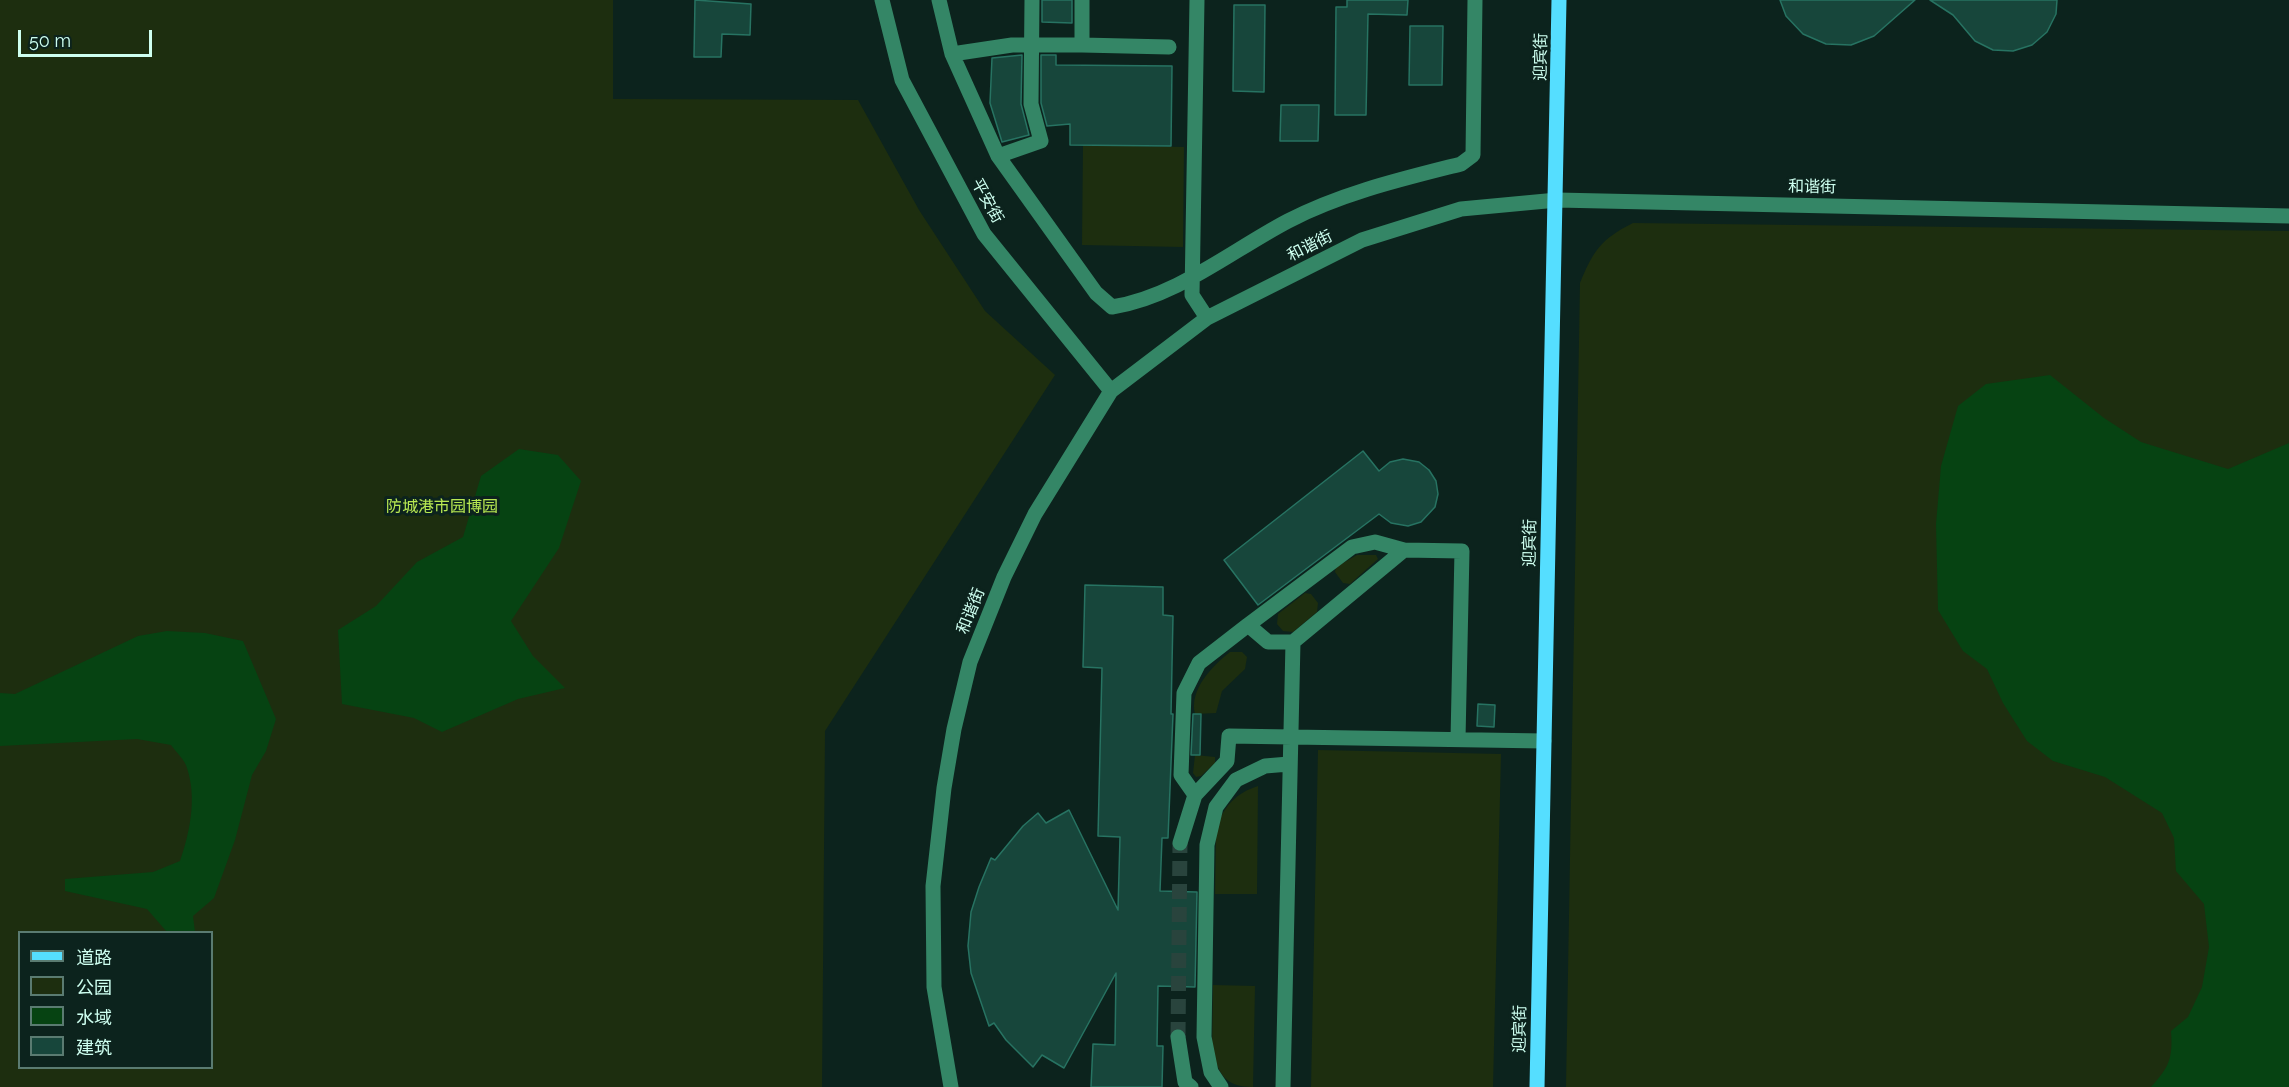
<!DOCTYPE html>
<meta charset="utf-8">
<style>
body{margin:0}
#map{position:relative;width:2289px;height:1087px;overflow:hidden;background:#0c231d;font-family:Raleway,"Noto Sans SC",sans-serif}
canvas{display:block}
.legend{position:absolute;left:18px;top:931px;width:195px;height:138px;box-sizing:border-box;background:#0c231d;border:2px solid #5a7b71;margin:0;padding:8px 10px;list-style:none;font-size:18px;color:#cefff0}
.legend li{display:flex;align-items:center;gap:12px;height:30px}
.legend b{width:30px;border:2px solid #5a7b71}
.scale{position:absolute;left:18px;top:30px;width:134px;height:27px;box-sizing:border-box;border:3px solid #cefff0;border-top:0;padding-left:8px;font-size:18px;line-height:21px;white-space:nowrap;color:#cefff0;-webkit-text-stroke:4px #0c231d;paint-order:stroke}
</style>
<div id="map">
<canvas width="2289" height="1087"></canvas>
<ul class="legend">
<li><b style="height:8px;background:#55deff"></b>道路</li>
<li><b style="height:16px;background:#1d2e0f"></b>公园</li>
<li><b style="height:16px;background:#064312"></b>水域</li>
<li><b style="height:16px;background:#17463b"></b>建筑</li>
</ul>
<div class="scale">50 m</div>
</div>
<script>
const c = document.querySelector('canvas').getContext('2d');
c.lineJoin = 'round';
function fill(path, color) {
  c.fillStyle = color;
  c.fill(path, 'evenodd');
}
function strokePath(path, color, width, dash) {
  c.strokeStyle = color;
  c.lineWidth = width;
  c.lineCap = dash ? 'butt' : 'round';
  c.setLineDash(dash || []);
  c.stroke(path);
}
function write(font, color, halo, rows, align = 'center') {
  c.font = font + ' Raleway,"Noto Sans SC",sans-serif';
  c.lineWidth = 6;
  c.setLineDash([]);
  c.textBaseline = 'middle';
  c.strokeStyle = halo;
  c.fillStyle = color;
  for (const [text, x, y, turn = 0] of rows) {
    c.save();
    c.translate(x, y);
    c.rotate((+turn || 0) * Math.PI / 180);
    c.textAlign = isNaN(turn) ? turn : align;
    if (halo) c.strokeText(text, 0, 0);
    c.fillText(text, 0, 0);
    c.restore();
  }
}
fill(new Path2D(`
 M 0,0 L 613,0 L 613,99 L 858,100 L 919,210 L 985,311 L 1055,375 L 825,731 L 822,1087 L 0,1087 ZM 20,932 L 212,932 L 212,1068 L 20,1068 Z
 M 1083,145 L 1184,147 L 1183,247 L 1082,245 Z
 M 1633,223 L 2289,231 L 2289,1087 L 1566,1087 L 1580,283 C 1593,251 1601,239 1633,223 Z
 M 1357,555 L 1376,555 L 1378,559 L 1350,584 L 1343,583 L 1335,572 L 1336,567 Z
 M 1305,593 L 1311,594 L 1318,603 L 1317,612 L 1293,632 L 1283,631 L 1277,624 L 1278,614 Z
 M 1230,652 L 1242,652 L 1247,657 L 1245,669 L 1222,691 L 1216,713 L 1195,714 C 1189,690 1212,666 1230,652 Z
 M 1318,750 L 1501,754 L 1493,1087 L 1311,1087 Z
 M 1195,755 L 1215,757 L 1215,763 L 1201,776 L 1196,777 L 1193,773 Z
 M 1258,786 L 1257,894 L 1215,894 L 1216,828 C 1224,806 1236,793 1258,786 Z
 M 1213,985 L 1255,986 L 1253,1087 C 1226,1087 1219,1075 1212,1050 Z`), '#1d2e0f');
fill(new Path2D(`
 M 2050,375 L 2104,418 L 2141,442 L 2228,469 L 2289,443 L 2289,1087 L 2151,1087 C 2169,1067 2173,1059 2171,1031 L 2188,1017 L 2202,987 L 2209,947 L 2204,904 L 2176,871 L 2174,838 L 2162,813 L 2105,777 L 2053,761 L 2027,741 L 2003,703 L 1987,669 L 1963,651 L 1938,610 L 1936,524 L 1941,466 L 1958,406 L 1986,384 Z
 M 519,449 L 558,455 L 581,481 L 559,548 L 511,621 L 533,656 L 565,688 L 518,699 L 442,732 L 414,718 L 342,704 L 338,630 L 376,606 L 417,562 L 463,537 L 481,476 Z
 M 167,631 L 205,633 L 243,641 L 276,719 L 266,751 L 252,775 L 235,840 L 214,898 L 193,916 L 195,932 L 167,932 L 147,909 L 65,891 L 65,879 L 153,872 L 180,861 C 190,832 197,798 187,768 C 185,760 176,752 171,745 L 137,739 L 0,746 L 0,693 L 15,694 L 138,636 Z`), '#064312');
const building = new Path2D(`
 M 695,0 L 751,4 L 750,35 L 722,34 L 721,57 L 694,57 Z
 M 1042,0 L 1072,0 L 1072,23 L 1042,22 Z
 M 1347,0 L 1408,0 L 1407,15 L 1368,14 L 1366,115 L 1335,115 L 1336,7 L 1347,7 Z
 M 1780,0 L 1915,0 L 1874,36 L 1851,45 L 1826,44 L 1803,34 L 1786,16 Z
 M 1930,0 L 2057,0 L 2056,14 L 2047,32 L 2032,45 L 2013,51 L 1993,50 L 1975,41 L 1953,15 Z
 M 1234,5 L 1265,5 L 1264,92 L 1233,91 Z
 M 1410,26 L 1443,26 L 1442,85 L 1409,85 Z
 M 1022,55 L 1021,104 L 1029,135 L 1002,142 L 990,103 L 992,58 Z
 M 1041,55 L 1056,55 L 1056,65 L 1172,66 L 1171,146 L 1070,145 L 1070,124 L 1047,126 L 1041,103 Z
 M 1281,105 L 1319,105 L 1318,141 L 1280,141 Z
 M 1363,451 L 1379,471 L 1390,462 L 1403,459 L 1419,462 L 1429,470 L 1436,481 L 1438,494 L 1435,507 L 1421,522 L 1408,526 L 1391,523 L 1379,514 L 1258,605 L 1224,560 Z
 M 1085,585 L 1163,587 L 1163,615 L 1173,616 L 1171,714 L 1173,714 L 1168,838 L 1162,838 L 1160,891 L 1197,892 L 1195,987 L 1158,986 L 1157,1046 L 1163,1046 L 1162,1087 L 1091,1087 L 1093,1044 L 1115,1045 L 1116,973 L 1064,1068 L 1042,1055 L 1033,1067 L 1006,1040 L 994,1023 L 989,1026 L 971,973 L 968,946 L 971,912 L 979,887 L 991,858 L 995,860 L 1023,826 L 1038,813 L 1046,823 L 1069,810 L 1118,910 L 1120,837 L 1098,836 L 1102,668 L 1083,667 Z
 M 1478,704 L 1495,705 L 1494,727 L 1477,726 Z
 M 1193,714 L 1201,714 L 1200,755 L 1191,755 Z`);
fill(building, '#17463b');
strokePath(building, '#277362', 1.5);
strokePath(new Path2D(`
 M 1178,1037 L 1180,843`), '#29443d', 15, [15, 8]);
strokePath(new Path2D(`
 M 882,0 L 902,80 L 984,234 L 1111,391
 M 939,0 L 952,54 L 998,156 L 1096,293 L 1112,307 C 1176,297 1231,251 1288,221 C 1342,193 1402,179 1461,164 L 1473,155 L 1475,0
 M 1197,0 L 1192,295 L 1207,318
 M 1082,45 L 1169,47
 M 952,54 L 1012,45 L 1082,45 L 1082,0
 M 998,156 L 1041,141 L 1031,104 L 1032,0
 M 1248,625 L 1352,547 L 1375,542 L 1404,550
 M 1195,795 L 1181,775 L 1184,693 L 1199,663 L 1248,625 L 1268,642 L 1293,642
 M 1180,843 L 1195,795 L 1227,761 L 1229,736 L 1544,741
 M 1178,1037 L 1185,1082 L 1191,1087
 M 951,1087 L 934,987 L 933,886 L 944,788 L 954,729 L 970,662 L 1004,577 L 1035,514 L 1111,391 L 1207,318 L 1362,240 L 1461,209 L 1557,200 L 2289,216
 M 1221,1087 L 1211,1072 L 1204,1037 L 1207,845 L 1216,807 L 1236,780 L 1265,766 L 1289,764
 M 1283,1087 L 1293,642 L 1404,550 L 1462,551 L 1458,739`), '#348666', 15);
strokePath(new Path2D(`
 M 1537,1087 L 1559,0`), '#55deff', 15);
write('16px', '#cefff0', '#0c231d', [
 ["迎宾街",1541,57,-89],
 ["和谐街",1812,187,1],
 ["平安街",987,201,61],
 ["和谐街",1310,246,-27],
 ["迎宾街",1530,543,-89],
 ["和谐街",971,611,-68],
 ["迎宾街",1520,1029,-89]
]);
write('16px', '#b8e852', '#0c231d', [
 ["防城港市园博园",442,507]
]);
</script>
